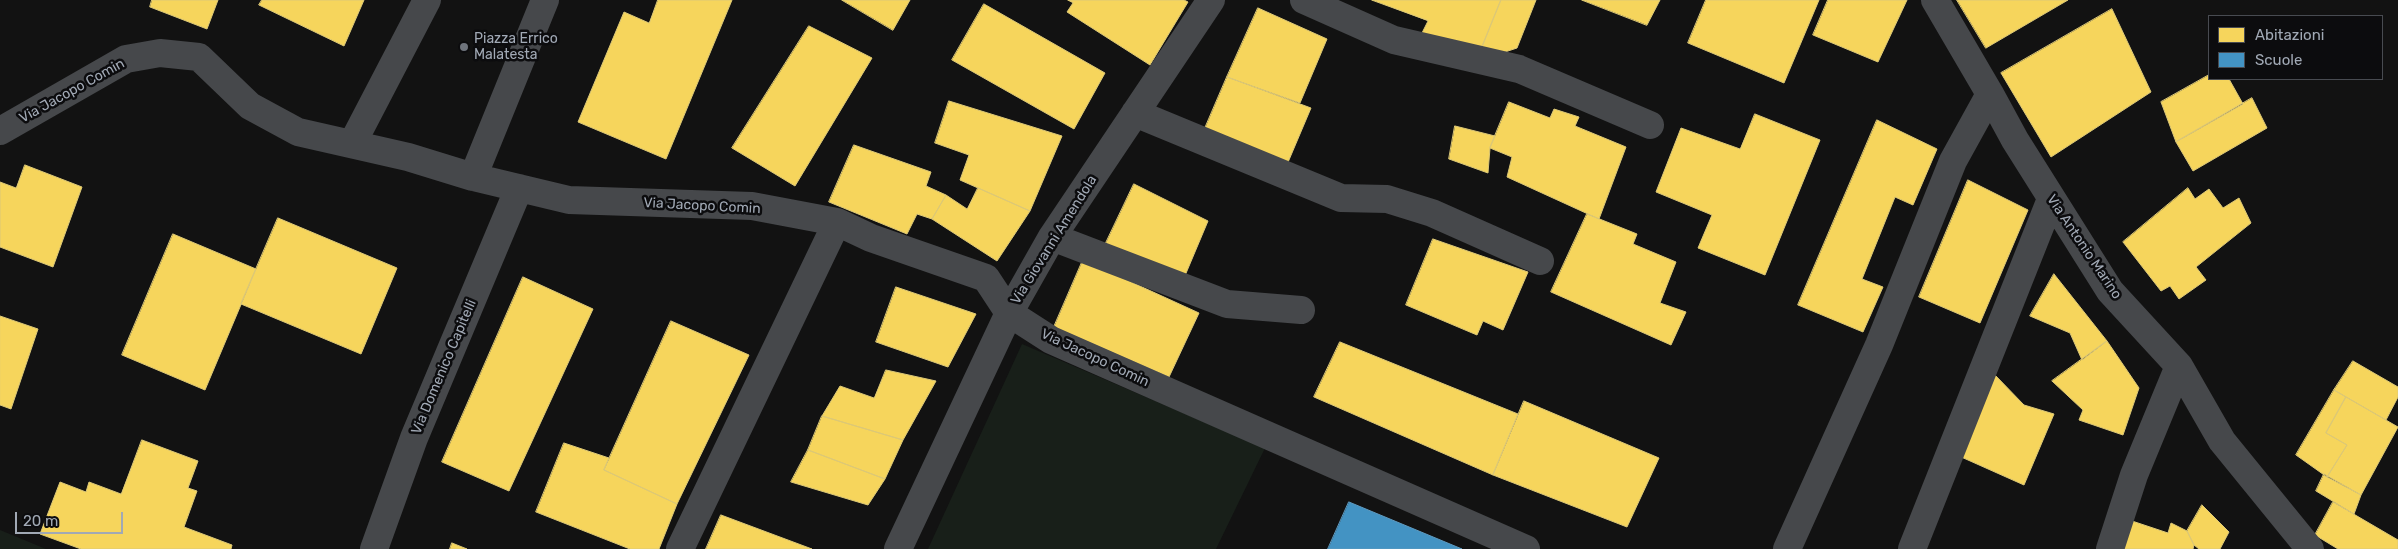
<!DOCTYPE html>
<style>
body{margin:0}
#map{position:relative;width:2398px;height:549px;overflow:hidden;background:#121212;font-family:Rubik,sans-serif}
canvas{display:block}
.legend{position:absolute;left:2208px;top:15px;width:175px;height:65px;box-sizing:border-box;background:#0c0c0e;border:1px solid #484b51;margin:0;padding:6px 9px;list-style:none;font-size:15px;color:#a1a9b5}
.legend li{display:flex;align-items:center;gap:10px;height:25px}
.legend b{width:25px;border:1px solid #484b51}
.scale{position:absolute;left:15px;top:512px;width:108px;height:22px;box-sizing:border-box;border:2px solid #a1a9b5;border-top:0;padding-left:6px;font-size:15px;line-height:18px;white-space:nowrap;color:#a1a9b5;-webkit-text-stroke:4px #0c0c0e;paint-order:stroke}
</style>
<div id="map">
<canvas width="2398" height="549"></canvas>
<ul class="legend">
<li><b style="height:14px;background:#f6d55c"></b>Abitazioni</li>
<li><b style="height:14px;background:#4393c3"></b>Scuole</li>
</ul>
<div class="scale">20 m</div>
</div>
<script>
const c = document.querySelector('canvas').getContext('2d');
c.lineJoin = 'round';
function fill(path, color) {
  c.fillStyle = color;
  c.fill(path, 'evenodd');
}
function strokePath(path, color, width, dash) {
  c.strokeStyle = color;
  c.lineWidth = width;
  c.lineCap = dash ? 'butt' : 'round';
  c.setLineDash(dash || []);
  c.stroke(path);
}
function write(font, color, halo, rows, align = 'center') {
  c.font = font + ' Rubik,sans-serif';
  c.lineWidth = 5;
  c.setLineDash([]);
  c.textBaseline = 'middle';
  c.strokeStyle = halo;
  c.fillStyle = color;
  for (const [text, x, y, turn = 0] of rows) {
    c.save();
    c.translate(x, y);
    c.rotate((+turn || 0) * Math.PI / 180);
    c.textAlign = isNaN(turn) ? turn : align;
    if (halo) c.strokeText(text, 0, 0);
    c.fillText(text, 0, 0);
    c.restore();
  }
}
fill(new Path2D(`
 M 1022,344 L 1265,448 L 1216,549 L 928,549 Z
 M 0,530 L 46,549 L 0,549 Z`), '#181f19');
const homes = new Path2D(`
 M 152,0 L 218,0 L 207,29 L 150,7 Z
 M 262,0 L 364,0 L 344,46 L 259,5 Z
 M 658,0 L 732,0 L 666,159 L 578,122 L 624,12 L 649,23 Z
 M 842,0 L 910,0 L 893,30 Z
 M 1068,0 L 1184,0 L 1188,2 L 1150,65 L 1067,12 L 1073,3 Z
 M 1372,0 L 1501,0 L 1478,57 L 1422,33 L 1428,21 Z
 M 1501,0 L 1536,0 L 1517,48 L 1493,56 L 1478,57 Z
 M 1582,0 L 1660,0 L 1647,25 Z
 M 1706,0 L 1819,0 L 1784,83 L 1688,43 Z
 M 1828,0 L 1907,0 L 1878,62 L 1813,35 Z
 M 1957,0 L 2068,0 L 1986,48 Z
 M 984,4 L 1105,73 L 1074,129 L 952,60 Z
 M 1258,8 L 1327,39 L 1300,103 L 1227,77 Z
 M 2112,9 L 2151,92 L 2051,157 L 2001,73 Z
 M 809,26 L 872,58 L 795,186 L 732,148 Z
 M 2209,75 L 2209,79 L 2229,79 L 2243,104 L 2176,142 L 2161,102 Z
 M 1227,77 L 1311,108 L 1286,167 L 1203,133 Z
 M 2252,98 L 2267,128 L 2193,171 L 2176,142 Z
 M 949,101 L 1062,136 L 1030,211 L 960,180 L 969,155 L 935,143 Z
 M 1509,102 L 1550,118 L 1554,109 L 1579,117 L 1575,126 L 1626,147 L 1599,219 L 1507,177 L 1512,157 L 1490,148 Z
 M 1755,114 L 1820,140 L 1765,275 L 1698,248 L 1712,215 L 1656,192 L 1681,128 L 1740,149 Z
 M 1877,120 L 1937,149 L 1913,205 L 1895,197 L 1862,279 L 1883,287 L 1863,332 L 1798,305 Z
 M 1455,126 L 1495,136 L 1490,148 L 1488,173 L 1449,159 Z
 M 854,145 L 931,172 L 926,186 L 946,195 L 932,219 L 917,214 L 907,234 L 829,202 Z
 M 25,165 L 82,187 L 53,267 L 0,247 L 0,182 L 16,188 Z
 M 1968,180 L 2028,210 L 1980,323 L 1919,297 Z
 M 1134,184 L 1208,221 L 1184,278 L 1105,245 Z
 M 978,188 L 1030,211 L 997,261 L 932,219 L 946,195 L 967,209 Z
 M 2188,188 L 2195,199 L 2209,189 L 2223,208 L 2239,198 L 2251,223 L 2196,267 L 2206,280 L 2179,299 L 2170,286 L 2161,291 L 2123,242 Z
 M 1587,214 L 1637,234 L 1633,244 L 1676,262 L 1660,303 L 1686,312 L 1671,345 L 1551,292 Z
 M 278,218 L 397,268 L 361,354 L 241,304 Z
 M 173,234 L 256,269 L 205,390 L 122,355 Z
 M 1433,239 L 1528,272 L 1503,330 L 1483,321 L 1477,335 L 1406,305 Z
 M 1083,260 L 1199,313 L 1169,377 L 1054,327 Z
 M 2054,274 L 2107,341 L 2082,360 L 2070,333 L 2030,316 Z
 M 523,277 L 593,309 L 509,491 L 442,462 Z
 M 896,287 L 976,314 L 948,367 L 876,342 Z
 M 0,316 L 38,329 L 11,409 L 0,405 Z
 M 671,321 L 749,355 L 677,504 L 604,470 Z
 M 2107,341 L 2139,388 L 2123,435 L 2079,420 L 2083,410 L 2052,381 Z
 M 1340,342 L 1518,414 L 1493,475 L 1314,397 Z
 M 2353,361 L 2398,387 L 2398,397 L 2386,420 L 2334,390 Z
 M 886,370 L 936,381 L 903,440 L 822,416 L 840,386 L 874,398 Z
 M 1995,375 L 2024,405 L 2054,414 L 2024,485 L 1959,456 Z
 M 2334,390 L 2346,397 L 2326,433 L 2347,445 L 2327,477 L 2296,455 Z
 M 2346,397 L 2398,427 L 2361,495 L 2327,477 L 2347,445 L 2326,433 Z
 M 1524,401 L 1659,458 L 1627,527 L 1493,475 Z
 M 822,416 L 903,440 L 885,479 L 808,450 Z
 M 142,440 L 198,461 L 188,488 L 197,491 L 184,527 L 232,545 L 231,549 L 81,549 L 40,534 L 60,482 L 86,492 L 89,482 L 121,494 Z
 M 564,443 L 609,458 L 604,470 L 677,504 L 659,549 L 630,549 L 536,512 Z
 M 808,450 L 885,479 L 868,505 L 791,482 Z
 M 2324,474 L 2361,495 L 2354,514 L 2316,491 Z
 M 2333,502 L 2398,540 L 2398,549 L 2338,549 L 2315,535 Z
 M 2202,505 L 2229,532 L 2220,549 L 2199,549 L 2194,545 L 2187,531 Z
 M 721,515 L 812,549 L 706,549 Z
 M 2129,520 L 2168,533 L 2171,523 L 2187,531 L 2194,545 L 2193,549 L 2121,549 Z
 M 452,543 L 467,549 L 450,549 Z`);
fill(homes, '#f6d55c');
strokePath(homes, '#dcc877', 1);
const schools = new Path2D(`
 M 1349,502 L 1462,549 L 1328,549 Z`);
fill(schools, '#4393c3');
strokePath(schools, '#5f9abf', 1);
strokePath(new Path2D(`
 M 1304,0 L 1394,40 L 1519,69 L 1650,125
 M 1935,0 L 1990,94 L 2015,140 L 2110,291 L 2179,366 L 2222,441 L 2310,549
 M 1135,113 L 1341,198 L 1387,199 L 1432,213 L 1540,261
 M 0,131 L 126,59 L 160,53 L 199,57 L 250,106 L 298,132 L 408,157 L 473,177 L 569,200 L 752,206 L 837,222 L 871,238 L 986,278 L 1009,313 L 1051,340 L 1526,549
 M 352,144 L 427,0
 M 473,177 L 545,0
 M 1052,237 L 1227,304 L 1301,310
 M 374,549 L 414,438 L 519,188
 M 680,549 L 837,222
 M 898,549 L 1009,313 L 1052,237 L 1211,0
 M 1787,549 L 1879,345 L 1953,161 L 1990,94
 M 1912,549 L 2051,199
 M 2110,549 L 2134,475 L 2179,366`), '#46484b', 28);
for (const [x, y, r, color] of [
 [464,47,5,"#6f747c"]
]) {
  const dot = new Path2D();
  dot.arc(x, y, r, 0, 2 * Math.PI);
  c.fillStyle = color;
  c.fill(dot);
  strokePath(dot, '#0c0c0e', 2);
}
write('14px', '#a1a9b5', '#0c0c0e', [
 ["Piazza Errico",474,39],
 ["Malatesta",474,55]
], 'left');
write('14px', '#a1a9b5', '#0c0c0e', [
 ["Via Jacopo Comin",72,91,-29],
 ["Via Jacopo Comin",702,206,3],
 ["Via Giovanni Amendola",1054,240,-58],
 ["Via Antonio Marino",2084,247,56],
 ["Via Jacopo Comin",1095,358,25],
 ["Via Domenico Capitelli",444,367,-67]
]);
</script>
